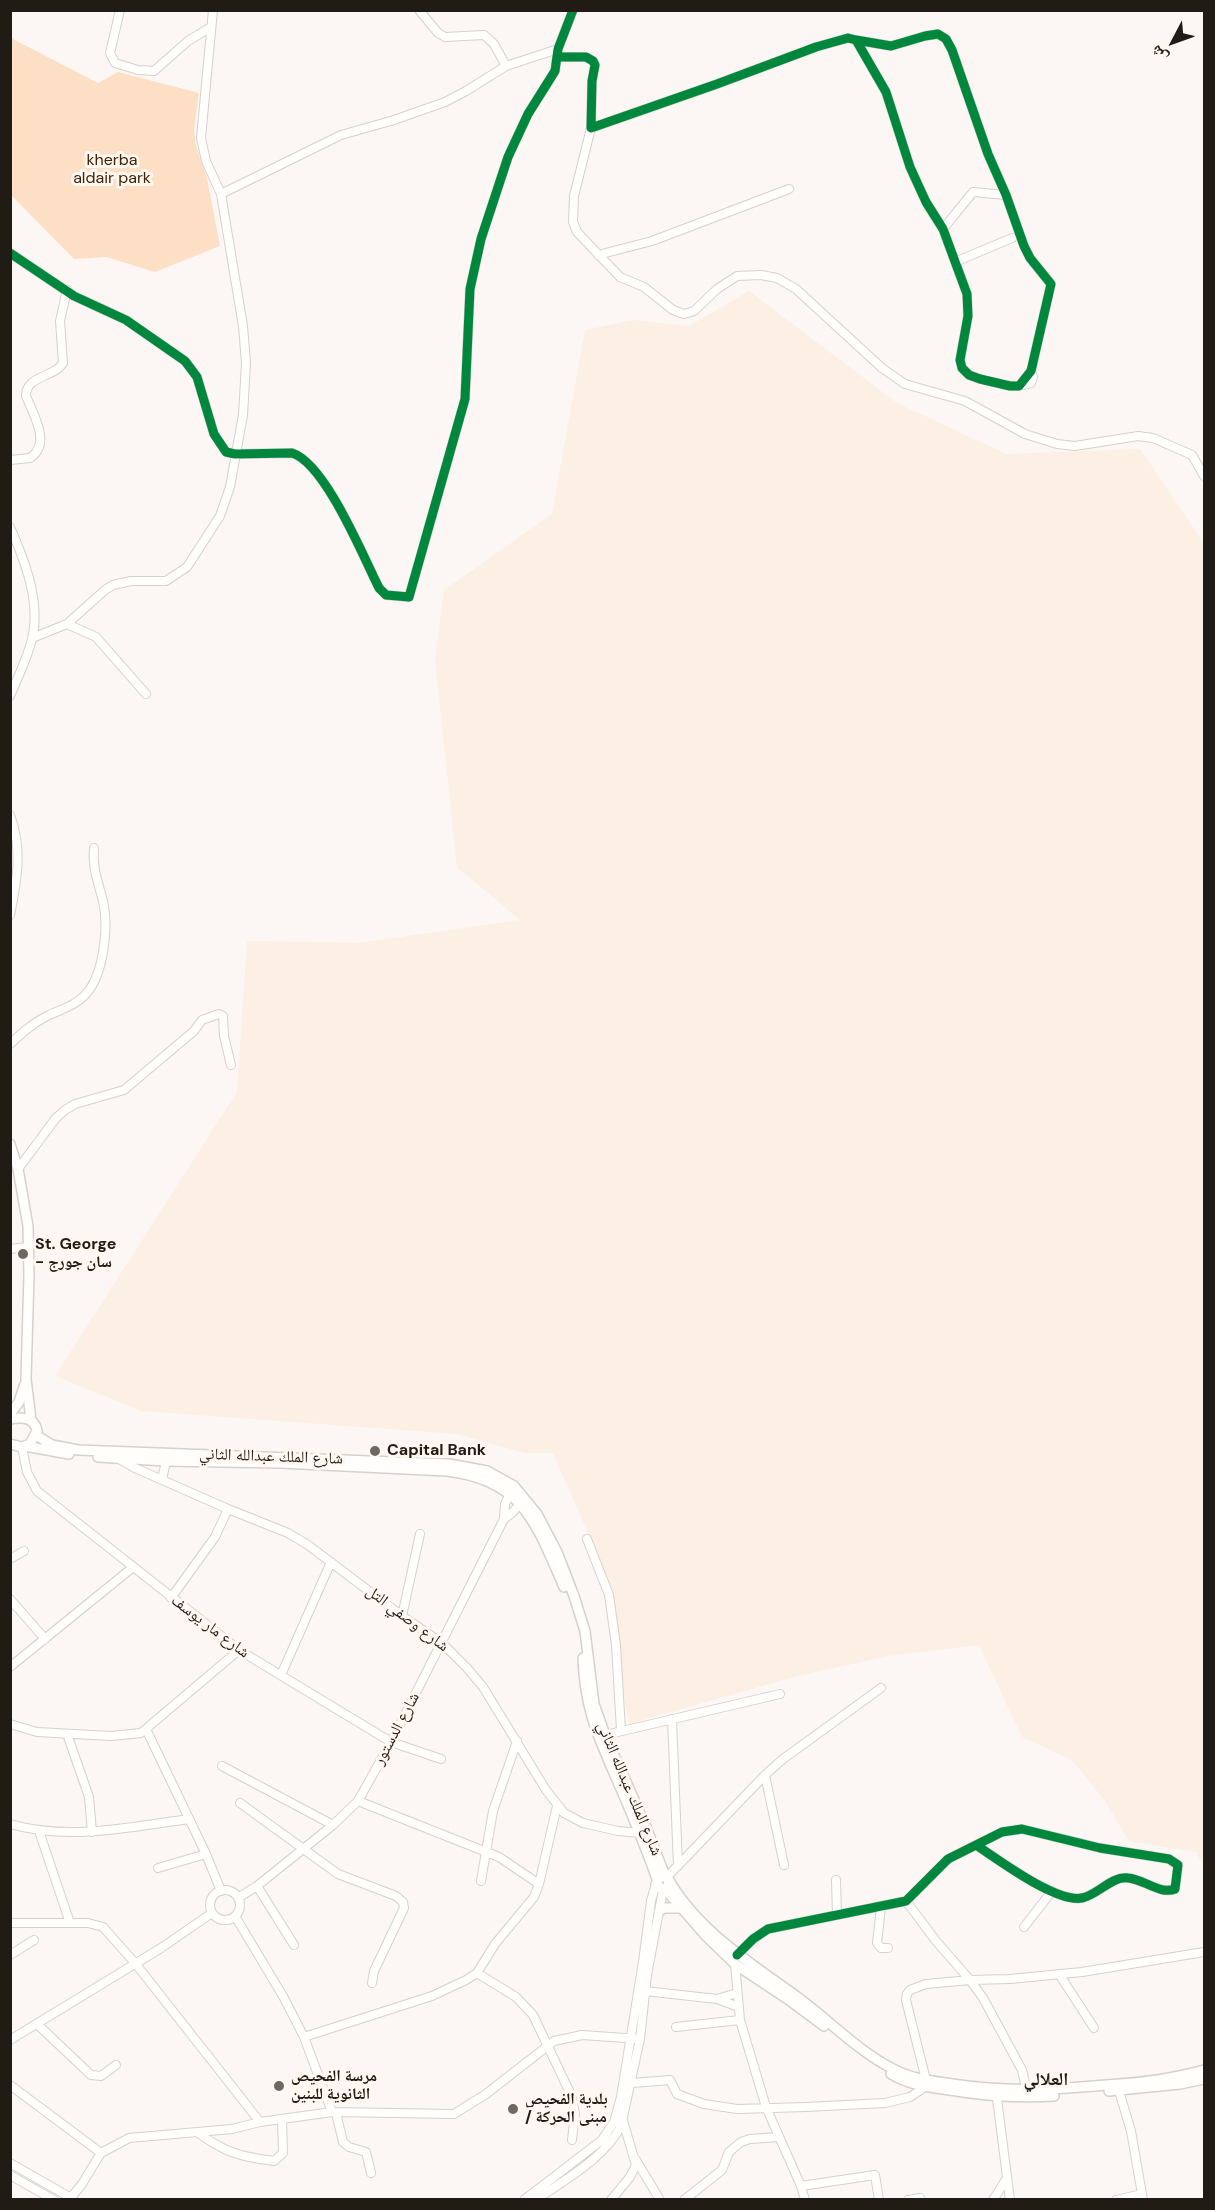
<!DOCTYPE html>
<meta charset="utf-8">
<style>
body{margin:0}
#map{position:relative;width:1215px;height:2210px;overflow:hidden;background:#fcf7f4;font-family:"DM Sans","Noto Naskh Arabic",sans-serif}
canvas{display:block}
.frame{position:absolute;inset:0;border:12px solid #211b15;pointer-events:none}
.north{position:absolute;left:1143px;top:12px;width:60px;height:60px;-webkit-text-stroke:4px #fff7f0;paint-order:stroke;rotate:229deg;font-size:16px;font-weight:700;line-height:24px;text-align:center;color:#211b15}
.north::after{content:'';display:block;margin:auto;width:21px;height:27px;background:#211b15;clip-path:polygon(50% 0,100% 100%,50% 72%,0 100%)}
</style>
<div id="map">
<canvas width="1215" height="2210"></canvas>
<div class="frame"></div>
<div class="north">ش</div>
</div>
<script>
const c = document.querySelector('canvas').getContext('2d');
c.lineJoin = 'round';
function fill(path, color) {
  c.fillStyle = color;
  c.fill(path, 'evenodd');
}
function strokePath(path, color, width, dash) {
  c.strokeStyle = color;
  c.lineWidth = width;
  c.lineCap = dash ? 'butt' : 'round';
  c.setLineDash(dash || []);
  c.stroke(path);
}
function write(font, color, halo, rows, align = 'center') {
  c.font = font + ' "DM Sans","Noto Naskh Arabic",sans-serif';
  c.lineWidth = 6;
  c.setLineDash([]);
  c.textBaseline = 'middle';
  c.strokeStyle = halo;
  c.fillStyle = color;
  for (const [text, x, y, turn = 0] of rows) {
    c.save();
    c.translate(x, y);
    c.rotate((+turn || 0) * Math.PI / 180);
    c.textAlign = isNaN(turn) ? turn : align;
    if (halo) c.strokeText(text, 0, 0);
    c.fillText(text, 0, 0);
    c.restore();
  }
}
fill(new Path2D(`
 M 749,291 L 897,403 L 1006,454 L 1140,449 L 1204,543 L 1204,1866 L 1196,1852 L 1129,1841 L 1105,1801 L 1072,1760 L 1022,1737 L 979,1645 L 888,1656 L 790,1678 L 629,1724 L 609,1613 L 608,1579 L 553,1453 L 525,1453 L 457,1434 L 142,1411 L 55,1376 L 237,1092 L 247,941 L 358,943 L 520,920 L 457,867 L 435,659 L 444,590 L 552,514 L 585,330 L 633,320 L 689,326 Z`), '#fcefe4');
fill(new Path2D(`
 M 11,38 L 98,83 L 118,72 L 199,93 L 194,131 L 196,146 L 207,178 L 220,246 L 155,272 L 106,257 L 74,259 L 11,195 Z`), '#fddfc6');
const minor = new Path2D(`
 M 120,10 L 110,53 L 115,63 L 138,70 L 154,71 L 188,41 L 211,27
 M 419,10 L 438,33 L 445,37 L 484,35 L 494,44 L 506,66
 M 558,57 L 586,57 L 593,61 L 595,65 L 592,81 L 591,128 L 717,84 L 816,47 L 848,38 L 856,40 L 886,92 L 910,167 L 926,202 L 943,229 L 967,294 L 968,316 L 960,360 L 962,368 L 969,375 L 980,379 L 1010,386 L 1019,386 L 1031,371 L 1051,284 L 1030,258 L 1024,246 L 1006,195 L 988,154 L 952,50 L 946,39 L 938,34 L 925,36 L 891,46 L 856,40
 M 591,128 L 574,196 L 573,222 L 577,232 L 620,277 L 644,287 L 673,310 L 684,314 L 694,311 L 717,289 L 737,276 L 761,275 L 777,278 L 796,289 L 882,368 L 905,384 L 965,401 L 1025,434 L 1057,444 L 1075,446 L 1138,436 L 1153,438 L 1192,455 L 1204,476
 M 221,194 L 341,135 L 394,120 L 445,102 L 466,91 L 506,66 L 558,49
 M 943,229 L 973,192 L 1006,195
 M 10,253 L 74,296 L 126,320 L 185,361 L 197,377 L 214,434 L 226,452 L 235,454 L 292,453 C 325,463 363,556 379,588 L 386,595 L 409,597 L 465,399 L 470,289 L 481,239 L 508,157 L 528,114 L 555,71 L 558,49 L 573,10
 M 598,255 L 652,241 L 789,189
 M 955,262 L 1012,238
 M 1019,386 L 1031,383 L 1033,377 L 1031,371
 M 10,460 L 30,458 C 52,444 33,414 26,396 C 26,375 54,378 63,363 L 60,321 L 67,290
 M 10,527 C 25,561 41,602 32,639 C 27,659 18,677 10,696
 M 67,624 L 105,590 L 113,585 L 131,581 L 166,581 L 187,567 L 220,516 L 230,487 L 243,415 L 246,363 L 243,326 L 221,194 L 206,161 L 201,138 L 213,10
 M 32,638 L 67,624 L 96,637 L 146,694
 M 10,815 C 23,849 17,880 10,915
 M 10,1044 C 22,1033 33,1023 47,1016 C 59,1010 73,1007 83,997 C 104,978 109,927 103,901 C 98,882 92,867 94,848
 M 18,1169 L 56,1118 L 65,1110 L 75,1104 L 124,1090 L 194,1031 L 202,1020 L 219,1014 L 223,1016 L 224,1036 L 231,1065
 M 10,1249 L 28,1247
 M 22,1447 L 27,1472 L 37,1491 L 239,1650 L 391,1742 L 441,1759
 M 119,1459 L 135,1468 L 228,1509 L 288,1533 L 308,1545 L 402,1616 L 442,1643 L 467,1668 L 483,1687 L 546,1790 L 564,1813 L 583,1823 L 618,1831 L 640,1833
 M 162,1480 L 166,1461
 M 504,1519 L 505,1504 L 512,1489
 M 587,1539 L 609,1595 L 616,1645 L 621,1730
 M 10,1559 L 24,1551
 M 171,1598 L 215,1537 L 228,1509
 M 10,1599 L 45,1639
 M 402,1616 L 420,1534
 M 10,1667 L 132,1568
 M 281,1675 L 331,1562
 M 672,1719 L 678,1866
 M 10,1724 L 37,1732 L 111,1736 L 141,1733 L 239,1650
 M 146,1729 L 206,1854 L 221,1891
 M 67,1734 L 89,1797 L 92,1832
 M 605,1735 L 780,1694
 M 222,1766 L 333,1825
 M 765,1775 L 784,1865
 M 358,1801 L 499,1857 L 539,1884
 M 240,1803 L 338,1874 L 396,1896 L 403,1902 L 404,1908 L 374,1971 L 372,1983
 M 10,1824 C 69,1841 130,1827 189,1819
 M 39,1831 L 70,1923
 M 158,1868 L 206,1854
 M 667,1877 L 765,1775 L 783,1759 L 881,1688
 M 836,1880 L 837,1915
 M 481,1881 L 493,1811 L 517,1741
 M 257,1886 L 294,1945
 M210 1905a15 15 0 1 1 30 0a15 15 0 1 1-30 0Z
 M 238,1898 L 257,1886 L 333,1825 L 358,1801 L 391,1742 L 504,1519 L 513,1512 L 523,1500
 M 906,1901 L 936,1941 L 970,1980 L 983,1998 L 1022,2070 L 1027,2091
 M 881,1907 L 877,1943 L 881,1948 L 888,1948
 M 235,1916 L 284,1998 L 304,2037 L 332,2112
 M 10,1923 L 88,1923 L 103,1927 L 135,1963 L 260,2122
 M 1024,1927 L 1052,1891
 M 10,1955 L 34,1940
 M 737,1955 L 753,1939 L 768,1929 L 906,1901 L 948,1859 L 1002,1832 L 1022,1829 L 1100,1848 L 1169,1859 L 1178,1865 L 1175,1889 C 1160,1895 1144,1879 1128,1878 C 1111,1876 1098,1895 1082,1898 C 1056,1903 999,1860 976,1845
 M 735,1964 L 740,2020 L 766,2107 L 801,2186 L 805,2200
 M 477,1973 L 516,1997 L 533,2015 L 572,2097 L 575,2114 L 572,2140
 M 1059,1974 L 1094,2028
 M 645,1991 L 717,1999 L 739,2007
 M 717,1999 L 737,1993
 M 37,2024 L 91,2075 L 101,2076 L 116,2065
 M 676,2027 L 740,2020
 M 304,2037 L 432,1996 L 466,1980 L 477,1973 L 495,1944 L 534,1897 L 539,1884 L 557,1806
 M 10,2040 L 161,1948 L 212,1913
 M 632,2083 L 670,2080 L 677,2094 L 704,2104 L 737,2109 L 806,2107 L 885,2103 L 910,2097 L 925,2087 L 926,2080 L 906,2000 L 907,1994 L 910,1990 L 926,1984 L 970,1980 L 1010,1979 L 1082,1972 L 1204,1952
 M 10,2085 L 101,2153
 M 996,2091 L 1010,2200
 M 1119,2091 L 1131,2131 L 1143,2200
 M 336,2113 L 343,2142 L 349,2147 L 366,2152 L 371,2173
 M 197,2132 C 224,2152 240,2157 274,2161 L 283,2153 L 282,2119
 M 636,2160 L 660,2200
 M 10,2163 L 73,2199
 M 10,2175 L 54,2200
 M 801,2186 L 875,2175 L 879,2200
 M 69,2200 L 82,2184 L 101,2153 L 129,2138 L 232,2129 L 260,2122 L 332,2112 L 454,2114 L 486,2094 L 554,2041 L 582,2035 L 640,2039
 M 524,2200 L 602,2140 L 614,2122 L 621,2097 L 643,1962 L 651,1901 L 656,1884
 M 536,2200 C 565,2179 604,2159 621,2126 L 640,2039 L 647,1975 L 663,1890
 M 611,2200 L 630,2177 L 636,2165 L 623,2121
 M 684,2200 L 722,2170 L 729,2152 L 741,2142 L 750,2139 L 779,2137
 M 908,2200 L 920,2198
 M 993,2200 L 1007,2178
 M 1116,2200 L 1142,2194`);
const major = new Path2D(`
 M 10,1144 L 18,1169 L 28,1226 L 29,1275 L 26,1379 L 31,1420
 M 10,1414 L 19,1402 L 25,1384
 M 10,1419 C 22,1417 35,1417 37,1431 L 30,1444 L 22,1447 L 10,1444
 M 36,1435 L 52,1445 L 78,1450 L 449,1464 L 487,1471 L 514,1486 L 537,1514 L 557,1552 L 574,1596 L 585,1631 L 594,1704 L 605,1735 L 644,1822 L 665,1876
 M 25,1446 L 69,1454
 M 98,1457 L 166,1461 L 281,1463 L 447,1471 C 524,1480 536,1524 564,1587
 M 583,1658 C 585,1713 600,1740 621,1789 C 634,1819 646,1848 657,1879
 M 669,1882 L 667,1888 L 663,1890 L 656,1884 L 659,1877 L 667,1877 C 695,1928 747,1961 793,1994 C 827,2018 857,2051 895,2070 C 912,2079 933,2081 952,2084 C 1005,2092 1052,2090 1106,2085 C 1139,2083 1172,2079 1204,2070
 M 665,1889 L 707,1937 L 735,1964 L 789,2000 L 824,2026
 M 659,1911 L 664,1908 L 680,1908
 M 891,2074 C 909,2085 929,2087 950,2090 C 985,2096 1018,2098 1054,2096
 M 1109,2091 L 1180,2084 L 1204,2079`);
strokePath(minor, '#d7d1cd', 10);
strokePath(major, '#d7d1cd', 12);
strokePath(minor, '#fffefd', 8);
strokePath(major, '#fffefd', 9);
strokePath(new Path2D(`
 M 558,57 L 586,57 L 593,61 L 595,65 L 592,81 L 591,128 L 717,84 L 816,47 L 848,38 L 856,40 L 886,92 L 910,167 L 926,202 L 943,229 L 967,294 L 968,316 L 960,360 L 962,368 L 969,375 L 980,379 L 1010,386 L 1019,386 L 1031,371 L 1051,284 L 1030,258 L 1024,246 L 1006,195 L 988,154 L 952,50 L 946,39 L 938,34 L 925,36 L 891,46 L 856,40
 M 10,253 L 74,296 L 126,320 L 185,361 L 197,377 L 214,434 L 226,452 L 235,454 L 292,453 C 325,463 363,556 379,588 L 386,595 L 409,597 L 465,399 L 470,289 L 481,239 L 508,157 L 528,114 L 555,71 L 558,49 L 573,10
 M 737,1955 L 753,1939 L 768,1929 L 906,1901 L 948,1859 L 1002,1832 L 1022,1829 L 1100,1848 L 1169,1859 L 1178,1865 L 1175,1889 C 1160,1895 1144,1879 1128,1878 C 1111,1876 1098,1895 1082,1898 C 1056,1903 999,1860 976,1845`), '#00873e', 9);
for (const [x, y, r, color] of [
 [23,1254,6,"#6e6863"],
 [375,1451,6,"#6e6863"],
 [279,2086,6,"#6e6863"],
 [513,2109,6,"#6e6863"]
]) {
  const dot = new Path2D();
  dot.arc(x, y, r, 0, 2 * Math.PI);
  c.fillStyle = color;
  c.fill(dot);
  strokePath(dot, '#fff7f0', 2);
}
write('16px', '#3f2305', '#fff7f0', [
 ["kherba",112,161],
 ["aldair park",112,179]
]);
write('bold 16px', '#211b15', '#fff7f0', [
 ["St. George",35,1245],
 ["- سان جورج",35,1263],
 ["Capital Bank",387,1451],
 ["مرسة الفحيص",291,2077],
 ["الثانوية للبنين",291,2095],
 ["بلدية الفحيص",525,2100],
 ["/ مبنى الحركة",525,2118]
], 'left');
write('16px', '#211b15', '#fff7f0', [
 ["شارع الملك عبدالله الثاني",271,1457,2],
 ["شارع وصفي التل",407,1619,37],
 ["شارع مار يوسف",210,1627,37],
 ["شارع الدستور",397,1729,-62],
 ["شارع الملك عبدالله الثاني",629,1789,67]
]);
write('bold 18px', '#211b15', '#fff7f0', [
 ["العلالي",1046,2080]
]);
</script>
